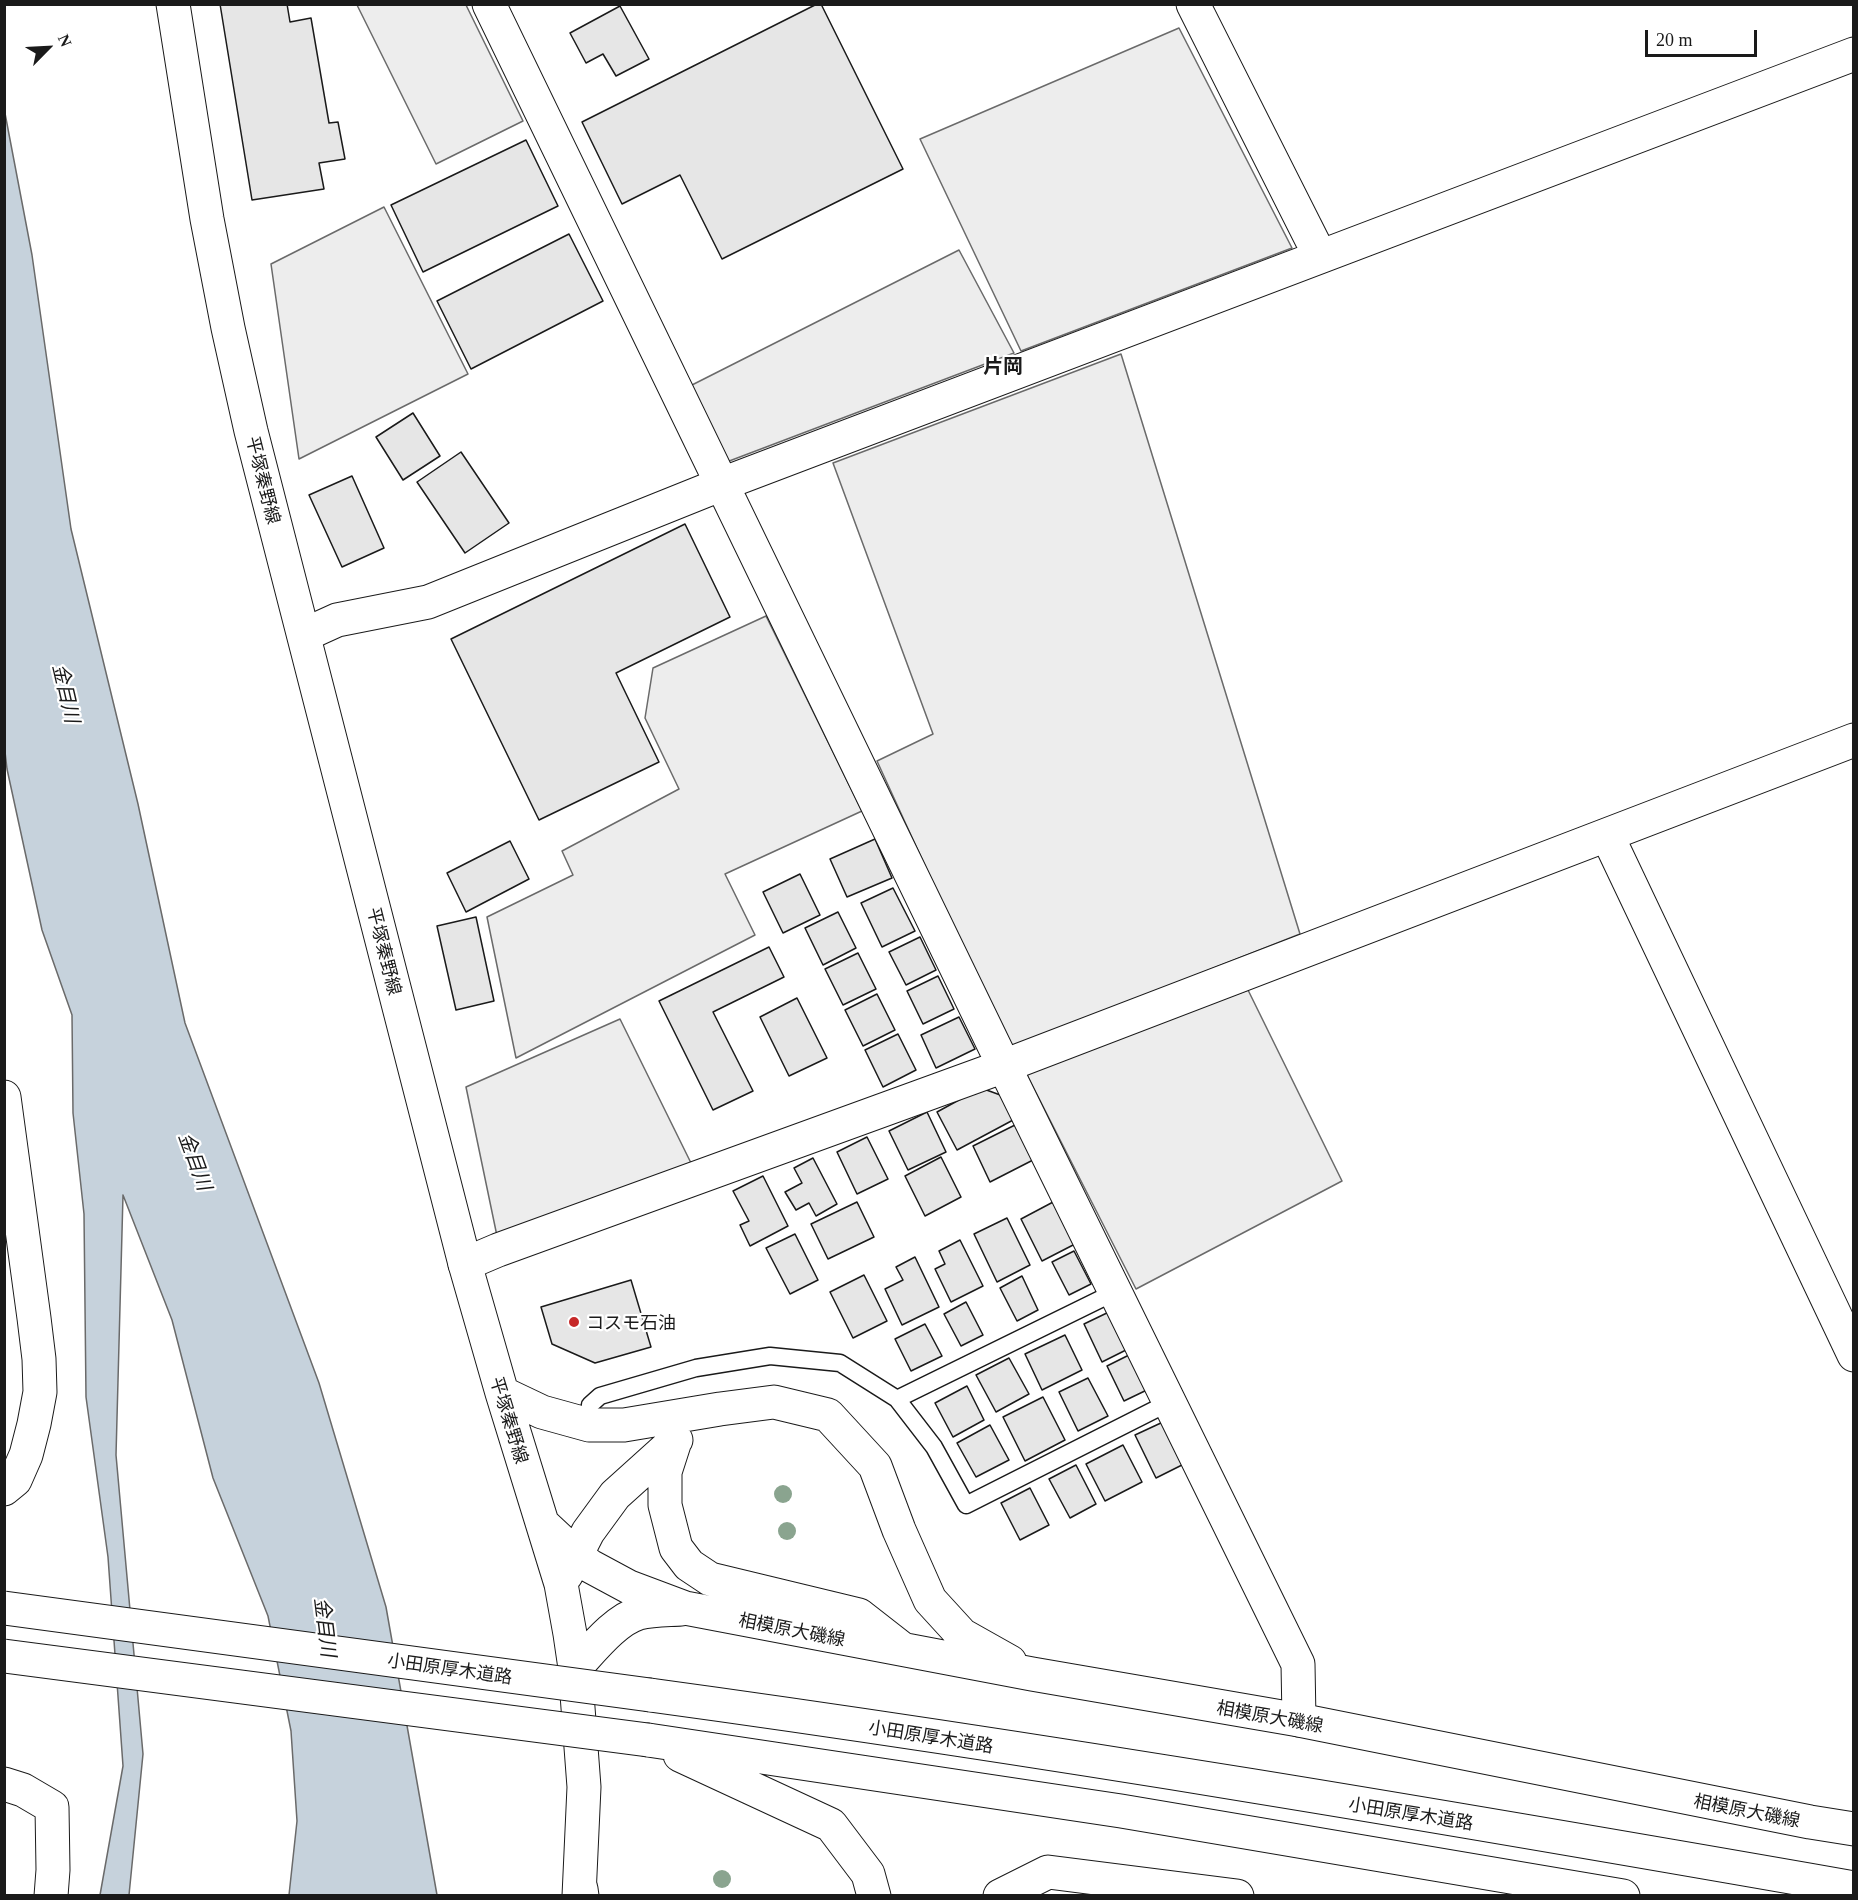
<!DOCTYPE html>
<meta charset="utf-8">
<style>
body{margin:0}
#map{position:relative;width:1858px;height:1900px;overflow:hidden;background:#fff;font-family:Georgia,serif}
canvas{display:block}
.frame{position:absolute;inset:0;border:6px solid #1a1a1a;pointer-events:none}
.north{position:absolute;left:18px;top:18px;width:60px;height:60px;-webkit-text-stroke:4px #fff;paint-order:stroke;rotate:66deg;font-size:16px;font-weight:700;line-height:24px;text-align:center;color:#1a1a1a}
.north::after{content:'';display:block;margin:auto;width:21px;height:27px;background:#1a1a1a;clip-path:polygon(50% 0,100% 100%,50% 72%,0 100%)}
.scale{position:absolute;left:1645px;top:30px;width:112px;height:27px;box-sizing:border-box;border:3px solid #1a1a1a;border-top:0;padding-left:8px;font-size:18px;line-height:21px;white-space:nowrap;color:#1a1a1a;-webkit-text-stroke:4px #fff;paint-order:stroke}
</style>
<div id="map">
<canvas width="1858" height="1900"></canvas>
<div class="frame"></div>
<div class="north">N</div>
<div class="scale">20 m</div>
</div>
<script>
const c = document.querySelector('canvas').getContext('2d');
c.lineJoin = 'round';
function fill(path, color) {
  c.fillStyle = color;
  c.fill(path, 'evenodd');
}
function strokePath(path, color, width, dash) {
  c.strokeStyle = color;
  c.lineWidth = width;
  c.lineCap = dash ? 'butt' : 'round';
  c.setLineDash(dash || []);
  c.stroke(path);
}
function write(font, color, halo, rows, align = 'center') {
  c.font = font + ' Georgia,"Noto Sans JP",serif';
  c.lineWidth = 4.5;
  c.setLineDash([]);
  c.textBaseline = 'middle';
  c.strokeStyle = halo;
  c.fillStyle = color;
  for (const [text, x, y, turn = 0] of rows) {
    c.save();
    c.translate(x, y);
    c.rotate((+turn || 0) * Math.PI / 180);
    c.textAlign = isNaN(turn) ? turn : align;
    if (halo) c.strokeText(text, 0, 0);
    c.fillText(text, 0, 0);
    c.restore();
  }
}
const parking = new Path2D(`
 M 357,5 L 466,5 L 523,121 L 436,164 Z
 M 1179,28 L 1292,248 L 1021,351 L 920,139 Z
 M 384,207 L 468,374 L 299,459 L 271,264 Z
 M 959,250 L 1014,353 L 724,463 L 688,387 Z
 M 1121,354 L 1300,934 L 1009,1049 L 877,761 L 933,734 L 833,463 Z
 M 766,616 L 862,811 L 725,874 L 755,935 L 516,1058 L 487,917 L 573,875 L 562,851 L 679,789 L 645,718 L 653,668 Z
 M 1248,990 L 1342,1181 L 1136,1289 L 1025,1071 Z
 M 620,1019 L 691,1163 L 497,1236 L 466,1087 Z`);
fill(parking, '#ededed');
strokePath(parking, '#6a6a6a', 1.5);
const water = new Path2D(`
 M 4,108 L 32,255 L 71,529 L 138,804 L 185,1023 L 319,1383 L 386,1607 L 437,1895 L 289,1895 L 297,1821 L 291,1731 L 268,1616 L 213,1478 L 172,1320 L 123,1195 L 116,1455 L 143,1754 L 129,1895 L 100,1895 L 123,1766 L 108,1557 L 86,1397 L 84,1214 L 73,1113 L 72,1015 L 42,930 L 7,769 L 4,743 Z`);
fill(water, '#c6d2dc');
strokePath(water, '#6a6a6a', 1.5);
const building = new Path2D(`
 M 220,4 L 287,4 L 290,22 L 311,18 L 329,123 L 338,122 L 345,159 L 319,163 L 324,189 L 252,200 Z
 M 817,4 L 821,4 L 903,169 L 722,259 L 680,175 L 622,204 L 582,122 Z
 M 620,6 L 649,59 L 616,76 L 603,54 L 586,63 L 570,33 Z
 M 526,140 L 558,206 L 423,272 L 391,205 Z
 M 569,234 L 603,301 L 471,369 L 437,301 Z
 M 413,413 L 440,456 L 403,480 L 376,437 Z
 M 461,452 L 509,523 L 465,553 L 417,482 Z
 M 352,476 L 384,548 L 342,567 L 309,495 Z
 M 685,524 L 730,617 L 616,673 L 659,762 L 539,820 L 451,639 Z
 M 875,839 L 892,878 L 847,897 L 830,859 Z
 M 510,841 L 529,879 L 466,912 L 447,873 Z
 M 800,874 L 820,915 L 783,933 L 763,892 Z
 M 893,888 L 915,931 L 882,947 L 861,903 Z
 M 838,912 L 856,948 L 823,965 L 805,928 Z
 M 476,917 L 494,1001 L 456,1010 L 437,926 Z
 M 920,937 L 936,970 L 906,985 L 889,952 Z
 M 769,947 L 784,977 L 713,1012 L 753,1091 L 713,1110 L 659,1001 Z
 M 858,953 L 876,989 L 843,1005 L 825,969 Z
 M 938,976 L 954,1009 L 923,1024 L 907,991 Z
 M 877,994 L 895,1030 L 863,1046 L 845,1010 Z
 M 797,998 L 827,1058 L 789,1076 L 760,1017 Z
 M 959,1017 L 975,1049 L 936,1068 L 921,1035 Z
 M 898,1034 L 916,1070 L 883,1087 L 865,1050 Z
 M 981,1088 L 1003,1096 L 1015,1119 L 957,1150 L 937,1112 Z
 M 927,1112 L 946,1152 L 908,1170 L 889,1131 Z
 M 1017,1124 L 1035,1159 L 990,1182 L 973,1146 Z
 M 867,1137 L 888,1179 L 857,1194 L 837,1152 Z
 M 941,1157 L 961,1197 L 925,1216 L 905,1176 Z
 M 813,1158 L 837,1204 L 816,1216 L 809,1203 L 796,1210 L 785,1192 L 802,1183 L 794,1168 Z
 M 763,1176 L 788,1226 L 750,1246 L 740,1225 L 749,1221 L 733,1191 Z
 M 1055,1201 L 1077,1243 L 1042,1261 L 1021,1219 Z
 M 857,1202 L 874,1237 L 828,1259 L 811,1224 Z
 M 1007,1218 L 1030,1265 L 997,1282 L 974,1234 Z
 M 795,1234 L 818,1280 L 790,1294 L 766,1248 Z
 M 960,1240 L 983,1286 L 951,1302 L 935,1269 L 945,1264 L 939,1251 Z
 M 1074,1251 L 1091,1284 L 1069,1295 L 1052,1262 Z
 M 915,1257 L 939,1307 L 902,1325 L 885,1289 L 903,1280 L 896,1267 Z
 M 864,1275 L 887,1321 L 853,1338 L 830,1292 Z
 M 1022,1276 L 1038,1310 L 1017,1321 L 1000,1288 Z
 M 631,1280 L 651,1347 L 595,1363 L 552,1344 L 541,1307 Z
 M 966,1302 L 983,1335 L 961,1346 L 944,1314 Z
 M 1111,1311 L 1130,1348 L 1102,1362 L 1084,1324 Z
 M 925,1324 L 942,1356 L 911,1371 L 895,1339 Z
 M 1065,1335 L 1082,1370 L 1042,1390 L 1025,1354 Z
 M 1133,1353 L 1151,1388 L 1124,1401 L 1107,1366 Z
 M 1009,1358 L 1029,1394 L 996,1412 L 976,1375 Z
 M 1088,1378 L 1108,1416 L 1078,1431 L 1059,1392 Z
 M 967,1386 L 984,1420 L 953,1437 L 935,1403 Z
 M 1043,1397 L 1065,1440 L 1025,1461 L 1003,1417 Z
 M 1163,1422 L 1184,1464 L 1156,1478 L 1135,1435 Z
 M 990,1425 L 1009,1460 L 976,1477 L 957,1443 Z
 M 1123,1445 L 1142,1482 L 1105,1501 L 1086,1464 Z
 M 1076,1465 L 1096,1504 L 1070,1518 L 1049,1479 Z
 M 1030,1488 L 1049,1525 L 1020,1540 L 1001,1503 Z`);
fill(building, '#e6e6e6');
strokePath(building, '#1a1a1a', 1.5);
const lane = new Path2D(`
 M 897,1399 L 1115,1292
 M 589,1425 L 590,1405 L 600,1396 L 696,1368 L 770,1356 L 840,1363 L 897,1399 L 934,1447 L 966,1505 L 1170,1402`);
const street = new Path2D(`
 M 489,4 L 1004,1066 L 1298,1664 L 1299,1720
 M 1193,4 L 1320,256
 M 304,635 L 337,620 L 428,602 L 722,484 L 1854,54
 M 1607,835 L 1854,1355
 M 4,1097 L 34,1318 L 39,1359 L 40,1392 L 34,1424 L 26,1455 L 15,1480 L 4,1489
 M 465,1264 L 498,1250 L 1004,1066 L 1854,740
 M 4,1784 L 23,1790 L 52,1807 L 53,1870 L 51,1896
 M 1000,1896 L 1048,1872 L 1237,1896`);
const primary = new Path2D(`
 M 173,4 L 207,219 L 228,328 L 251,431 L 465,1264 L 502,1393 L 561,1584 L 570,1634 L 575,1668 L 584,1787 L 579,1896
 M 502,1393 L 542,1412 L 589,1425 L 624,1425 L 720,1409 L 774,1402 L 828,1415 L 875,1466 L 899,1530 L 930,1600 L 962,1635 L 1010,1662
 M 675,1441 L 665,1472 L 665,1505 L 676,1548 L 689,1565 L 710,1579 L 859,1615 L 900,1647
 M 545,1526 L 576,1555 L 590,1566 L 629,1587 L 685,1608 L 1032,1674 L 1299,1720 L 1810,1822 L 1854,1829
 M 566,1575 L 588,1532 L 615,1495 L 676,1440
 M 575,1668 C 592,1650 615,1620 639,1613 C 652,1610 667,1610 681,1609`);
const highway = new Path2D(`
 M 650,1695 C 1053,1750 1453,1818 1854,1888
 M 648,1740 L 1121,1811 L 1623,1896
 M 680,1755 L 831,1825 L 868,1874 L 874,1896
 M 581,1889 L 582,1896`);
strokePath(lane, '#1a1a1a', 19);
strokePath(street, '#1a1a1a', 35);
strokePath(primary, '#1a1a1a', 35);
strokePath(highway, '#1a1a1a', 35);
strokePath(lane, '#fff', 16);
strokePath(street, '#fff', 33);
strokePath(primary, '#fff', 33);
strokePath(highway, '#fff', 33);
const highwayBridge = new Path2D(`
 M 4,1608 L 650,1695
 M 4,1656 L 648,1740`);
strokePath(highwayBridge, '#1a1a1a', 35, []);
strokePath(highwayBridge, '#fff', 33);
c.fillStyle = '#8aa48f';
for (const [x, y] of [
 [783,1494],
 [787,1531],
 [722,1879]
]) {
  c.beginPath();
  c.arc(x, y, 9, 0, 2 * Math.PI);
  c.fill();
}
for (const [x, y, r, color] of [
 [574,1322,6,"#c62828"]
]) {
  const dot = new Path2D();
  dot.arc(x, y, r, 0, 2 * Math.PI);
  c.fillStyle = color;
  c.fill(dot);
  strokePath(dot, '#fff', 2);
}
write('18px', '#1a1a1a', '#fff', [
 ["平塚秦野線",264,480,76],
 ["平塚秦野線",385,951,76],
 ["平塚秦野線",510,1420,73],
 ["相模原大磯線",792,1629,11],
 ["小田原厚木道路",450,1668,8],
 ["相模原大磯線",1270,1716,10],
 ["小田原厚木道路",931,1736,9],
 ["相模原大磯線",1747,1810,11],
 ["小田原厚木道路",1411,1813,9]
]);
write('18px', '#1a1a1a', '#fff', [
 ["コスモ石油",586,1322]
], 'left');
write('bold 20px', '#1a1a1a', '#fff', [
 ["片岡",1003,365]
]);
write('italic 20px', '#1a1a1a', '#fff', [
 ["金目川",67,693,77],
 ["金目川",196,1161,70],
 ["金目川",326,1627,83]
]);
</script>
